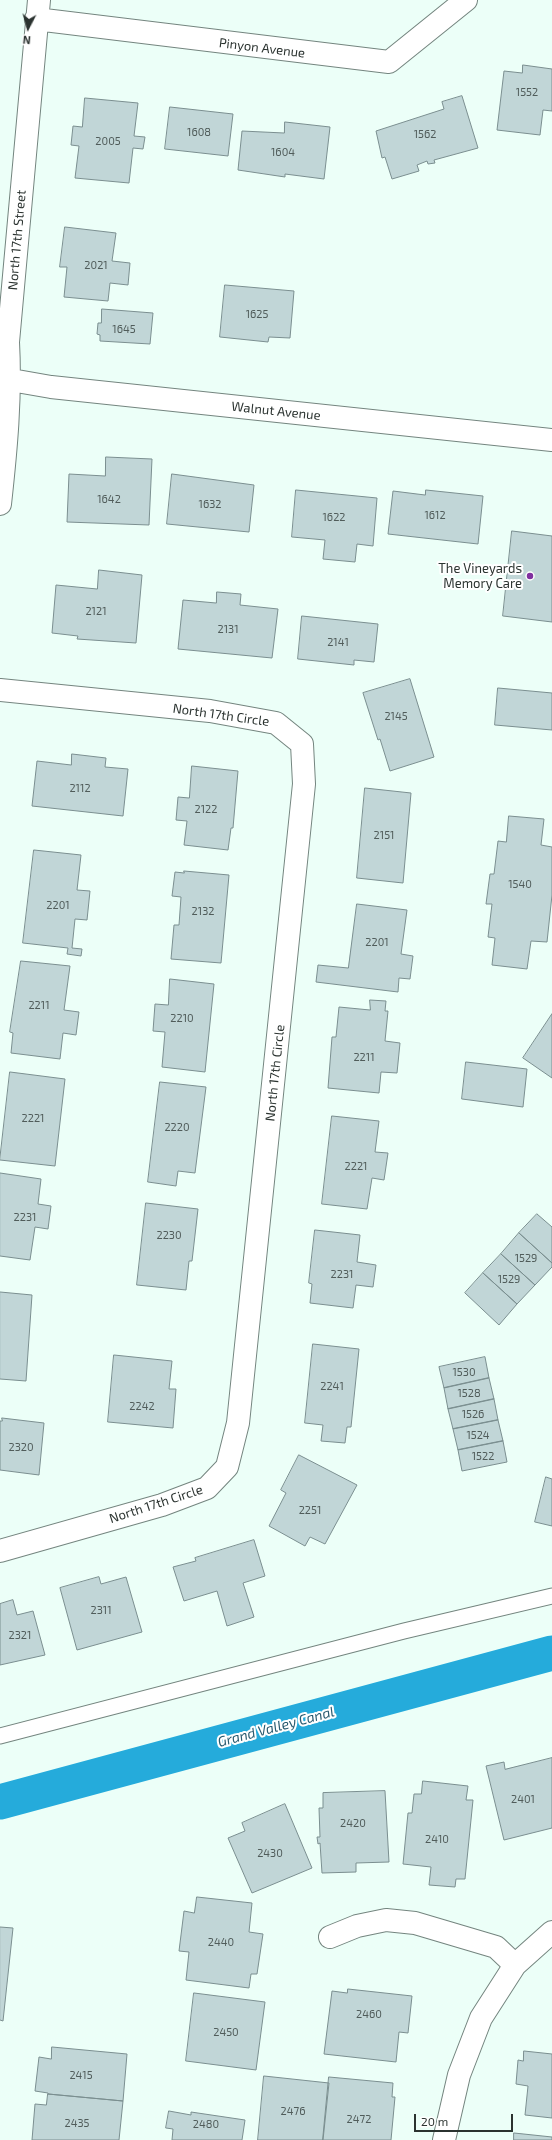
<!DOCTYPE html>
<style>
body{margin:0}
#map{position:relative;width:552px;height:2140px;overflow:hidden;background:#ecfff8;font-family:"Exo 2",sans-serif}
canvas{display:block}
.north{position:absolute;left:8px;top:8px;width:40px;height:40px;-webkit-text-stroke:3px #fff;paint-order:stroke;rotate:186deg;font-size:11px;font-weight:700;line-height:16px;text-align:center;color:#2b3330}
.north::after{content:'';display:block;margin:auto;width:14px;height:18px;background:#2b3330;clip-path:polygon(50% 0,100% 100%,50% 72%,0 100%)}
.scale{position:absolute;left:414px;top:2114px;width:99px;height:18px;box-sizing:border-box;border:2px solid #2b3330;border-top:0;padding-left:5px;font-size:12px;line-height:14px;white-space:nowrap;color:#2b3330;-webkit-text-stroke:3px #fff;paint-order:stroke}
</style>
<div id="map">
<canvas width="552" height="2140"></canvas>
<div class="north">N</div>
<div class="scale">20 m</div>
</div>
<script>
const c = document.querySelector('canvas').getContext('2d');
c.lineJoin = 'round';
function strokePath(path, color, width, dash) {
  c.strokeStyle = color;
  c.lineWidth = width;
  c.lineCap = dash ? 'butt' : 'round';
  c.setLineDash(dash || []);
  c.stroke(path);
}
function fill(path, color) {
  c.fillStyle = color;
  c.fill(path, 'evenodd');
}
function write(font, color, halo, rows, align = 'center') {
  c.font = font + ' "Exo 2",sans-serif';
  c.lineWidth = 4;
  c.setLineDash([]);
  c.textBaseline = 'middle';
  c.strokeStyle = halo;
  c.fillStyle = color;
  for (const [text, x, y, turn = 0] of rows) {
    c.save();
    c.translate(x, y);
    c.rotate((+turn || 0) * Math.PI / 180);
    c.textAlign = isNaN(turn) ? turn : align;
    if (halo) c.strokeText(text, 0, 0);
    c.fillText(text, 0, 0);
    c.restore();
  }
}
strokePath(new Path2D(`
 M 0,1802 L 552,1653`), '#25abdb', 35);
const building = new Path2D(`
 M 523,65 L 552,69 L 552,111 L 543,110 L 540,135 L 497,130 L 504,71 L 522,73 Z
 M 462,96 L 478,148 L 434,160 L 435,163 L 428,164 L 427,161 L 417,165 L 419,171 L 392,179 L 385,157 L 382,158 L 376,131 L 444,109 L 442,102 Z
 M 85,98 L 138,103 L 134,136 L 145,137 L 143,149 L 133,148 L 129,183 L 75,178 L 79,146 L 71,145 L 73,126 L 82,127 Z
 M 170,107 L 233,114 L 228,156 L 165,149 Z
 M 285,122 L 330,127 L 324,179 L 285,174 L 285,177 L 238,170 L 242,131 L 284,133 Z
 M 65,227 L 116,233 L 112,261 L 130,263 L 128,285 L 110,283 L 108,301 L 64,297 L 67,267 L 60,267 Z
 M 225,285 L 294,291 L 290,338 L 269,337 L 268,342 L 220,337 Z
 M 102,309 L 153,313 L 150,344 L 100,341 L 100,335 L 97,334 L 98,323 L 101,323 Z
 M 106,457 L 152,459 L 149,525 L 67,522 L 69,474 L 105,476 Z
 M 172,474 L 254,485 L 249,532 L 167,524 Z
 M 296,490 L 377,498 L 373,546 L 357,544 L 355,562 L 323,559 L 325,540 L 292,537 Z
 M 426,490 L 483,496 L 478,544 L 388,534 L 393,491 L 425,495 Z
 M 512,531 L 552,536 L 552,622 L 503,616 Z
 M 99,570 L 142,575 L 136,643 L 77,639 L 78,636 L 52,633 L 56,585 L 97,589 Z
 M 217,592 L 241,594 L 240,605 L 278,609 L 272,658 L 178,649 L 183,600 L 216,603 Z
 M 302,616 L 378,624 L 374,662 L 354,660 L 354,665 L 298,659 Z
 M 410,679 L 434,757 L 390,771 L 380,739 L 378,740 L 363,693 Z
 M 498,688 L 552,693 L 552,730 L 495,725 Z
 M 72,754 L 106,758 L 105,767 L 128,769 L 123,816 L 32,806 L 37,761 L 71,765 Z
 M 192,766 L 238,771 L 233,828 L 231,828 L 228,850 L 184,845 L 187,821 L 176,820 L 178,797 L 189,798 Z
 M 365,788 L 411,793 L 403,883 L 357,878 Z
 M 509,816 L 544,819 L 541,845 L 552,847 L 552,895 L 547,942 L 531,941 L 527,969 L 492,965 L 495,938 L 488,937 L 492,904 L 486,904 L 490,874 L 494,874 L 498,841 L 506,842 Z
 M 34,850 L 81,855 L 77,890 L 90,891 L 87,920 L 75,919 L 72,948 L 82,949 L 81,956 L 67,954 L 68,948 L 23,943 Z
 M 184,871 L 229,875 L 221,963 L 171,959 L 174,925 L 179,925 L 181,897 L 172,896 L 175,872 L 184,873 Z
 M 357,904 L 407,910 L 401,954 L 413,956 L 410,979 L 399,978 L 398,992 L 316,982 L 318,965 L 348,968 Z
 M 21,961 L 70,966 L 64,1010 L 79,1012 L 76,1035 L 63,1033 L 60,1059 L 11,1053 L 13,1033 L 10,1032 Z
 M 170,979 L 214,984 L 205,1072 L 162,1067 L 165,1032 L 153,1031 L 155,1004 L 168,1005 Z
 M 370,1000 L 386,1001 L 385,1011 L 388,1011 L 385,1041 L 400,1043 L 397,1073 L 381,1072 L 379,1093 L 328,1088 L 332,1037 L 336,1037 L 339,1007 L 370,1010 Z
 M 552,1014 L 552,1078 L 523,1058 Z
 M 466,1062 L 527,1069 L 523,1107 L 462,1099 Z
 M 10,1072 L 65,1079 L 55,1166 L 0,1160 Z
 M 160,1082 L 206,1087 L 195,1173 L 178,1171 L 176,1186 L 148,1182 Z
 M 332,1116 L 379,1121 L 375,1152 L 388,1153 L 384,1180 L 372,1178 L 367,1209 L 322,1204 Z
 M 0,1173 L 41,1179 L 38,1204 L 51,1206 L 48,1229 L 35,1227 L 30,1260 L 0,1256 Z
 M 146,1203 L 198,1209 L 192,1261 L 189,1261 L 186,1290 L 137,1285 Z
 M 537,1214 L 552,1227 L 552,1263 L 519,1233 Z
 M 315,1230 L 360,1235 L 357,1262 L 376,1265 L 373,1287 L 356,1285 L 353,1308 L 310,1303 L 312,1284 L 309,1283 Z
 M 519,1233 L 552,1263 L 552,1267 L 535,1285 L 501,1254 Z
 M 501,1254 L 535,1285 L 517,1304 L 483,1273 Z
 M 483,1273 L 517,1304 L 499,1325 L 465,1293 Z
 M 0,1292 L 32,1295 L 26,1381 L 0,1379 Z
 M 313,1344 L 359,1349 L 351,1427 L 347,1427 L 345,1443 L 321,1441 L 323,1425 L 305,1423 Z
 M 114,1355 L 172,1361 L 169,1389 L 176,1389 L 173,1428 L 108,1422 Z
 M 485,1357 L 489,1378 L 444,1388 L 439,1367 Z
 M 489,1378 L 494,1399 L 448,1409 L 444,1388 Z
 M 494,1399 L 498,1420 L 453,1429 L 448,1409 Z
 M 2,1418 L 44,1423 L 39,1475 L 0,1470 L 0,1421 L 2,1421 Z
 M 498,1420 L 503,1441 L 458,1450 L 453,1429 Z
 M 503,1441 L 507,1462 L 462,1471 L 458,1450 Z
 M 299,1455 L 357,1485 L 325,1544 L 310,1537 L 305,1546 L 269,1526 L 286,1493 L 281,1490 Z
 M 546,1477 L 552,1479 L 552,1526 L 535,1522 Z
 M 254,1540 L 265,1576 L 243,1583 L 254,1617 L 227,1626 L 217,1591 L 184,1601 L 173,1567 L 196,1561 L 195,1558 Z
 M 99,1577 L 101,1584 L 126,1577 L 142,1632 L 77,1650 L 60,1588 Z
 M 13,1600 L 17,1615 L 33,1611 L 45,1655 L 0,1665 L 0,1604 Z
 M 552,1758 L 552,1828 L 504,1840 L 486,1766 L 504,1762 L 505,1769 Z
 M 423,1781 L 468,1786 L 466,1800 L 473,1800 L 465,1879 L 456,1879 L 455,1887 L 429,1885 L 431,1867 L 403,1864 L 408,1813 L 412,1813 L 414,1794 L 421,1794 Z
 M 385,1791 L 389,1862 L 356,1863 L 356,1872 L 322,1873 L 320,1843 L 318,1844 L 317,1837 L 320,1837 L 319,1808 L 323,1808 L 323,1793 Z
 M 285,1804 L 312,1868 L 252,1893 L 228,1838 L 245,1831 L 242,1823 Z
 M 197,1897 L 252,1903 L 249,1932 L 263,1934 L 257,1974 L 251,1974 L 249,1988 L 186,1980 L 189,1952 L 179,1951 L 184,1911 L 194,1913 Z
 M 0,1927 L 13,1928 L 3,2021 L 0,2020 Z
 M 348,1989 L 412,1996 L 408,2033 L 399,2032 L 396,2062 L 324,2054 L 332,1991 L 347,1993 Z
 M 194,1993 L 265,2002 L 256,2070 L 186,2061 Z
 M 52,2047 L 127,2054 L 123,2101 L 48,2094 L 48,2093 L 35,2091 L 39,2057 L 51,2059 Z
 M 524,2051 L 552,2054 L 552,2118 L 525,2115 L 528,2086 L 516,2084 L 518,2060 L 523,2061 Z
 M 264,2076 L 329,2083 L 323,2140 L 258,2140 Z
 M 329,2077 L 393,2083 L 392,2097 L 395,2097 L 391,2140 L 323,2140 Z
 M 48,2094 L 123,2101 L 119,2140 L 32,2140 L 35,2104 L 46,2105 Z
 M 169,2111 L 191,2115 L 191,2112 L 245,2120 L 242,2140 L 172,2140 L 173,2129 L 166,2128 Z
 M 514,2133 L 552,2137 L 552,2140 L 514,2140 Z`);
fill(building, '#c1d6d7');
strokePath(building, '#7b8f90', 1);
const lane = new Path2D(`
 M 0,1736 L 404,1631 L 552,1596`);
const street = new Path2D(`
 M 36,19 L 389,62 L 466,0
 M 0,378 L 51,387 L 552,440
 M 0,504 C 6,450 11,397 8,342 L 39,0
 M 0,690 L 210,711 L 276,723 L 302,744 L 304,784 L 238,1423 L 227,1467 L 207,1488 L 162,1505 L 0,1551
 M 330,1937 L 357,1926 L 386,1920 L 415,1923 L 496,1947 L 515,1965
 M 444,2140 L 459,2075 L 481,2018 L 515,1965 L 552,1932`);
strokePath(lane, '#74857f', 17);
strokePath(street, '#74857f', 24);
strokePath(lane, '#fff', 15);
strokePath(street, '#fff', 22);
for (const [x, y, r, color] of [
 [530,576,4,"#802f9f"]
]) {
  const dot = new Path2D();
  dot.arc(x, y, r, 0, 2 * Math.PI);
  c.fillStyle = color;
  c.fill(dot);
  strokePath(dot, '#fff', 1.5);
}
write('11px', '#505c5a', null, [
 ["1552",527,92],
 ["1608",199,132],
 ["1562",425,134],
 ["2005",108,141],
 ["1604",283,152],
 ["2021",96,265],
 ["1625",257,314],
 ["1645",124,329],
 ["1642",109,499],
 ["1632",210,504],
 ["1612",435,515],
 ["1622",334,517],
 ["2121",96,611],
 ["2131",228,629],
 ["2141",338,642],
 ["2145",396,716],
 ["2112",80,788],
 ["2122",206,809],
 ["2151",384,835],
 ["1540",520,884],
 ["2201",58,905],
 ["2132",203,911],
 ["2201",377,942],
 ["2211",39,1005],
 ["2210",182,1018],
 ["2211",364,1057],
 ["2221",33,1118],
 ["2220",177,1127],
 ["2221",356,1166],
 ["2231",25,1217],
 ["2230",169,1235],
 ["1529",526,1258],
 ["2231",342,1274],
 ["1529",509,1279],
 ["1530",464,1372],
 ["2241",332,1386],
 ["1528",469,1393],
 ["2242",142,1406],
 ["1526",473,1414],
 ["1524",478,1435],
 ["2320",21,1447],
 ["1522",483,1456],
 ["2251",310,1510],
 ["2311",101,1610],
 ["2321",20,1635],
 ["2401",523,1799],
 ["2420",353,1823],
 ["2410",437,1839],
 ["2430",270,1853],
 ["2440",221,1942],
 ["2460",369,2014],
 ["2450",226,2032],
 ["2415",81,2075],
 ["2476",293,2111],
 ["2472",359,2119],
 ["2435",77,2123],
 ["2480",206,2124]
]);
write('13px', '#2b3330', '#fff', [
 ["Pinyon Avenue",262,48,7],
 ["North 17th Street",17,240,-85],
 ["Walnut Avenue",276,411,6],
 ["North 17th Circle",221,715,8],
 ["North 17th Circle",275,1073,-84],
 ["North 17th Circle",156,1504,-18]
]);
write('13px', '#2b3330', '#fff', [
 ["The Vineyards",522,569],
 ["Memory Care",522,584]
], 'right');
write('italic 14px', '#2a5b70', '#fff', [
 ["Grand Valley Canal",276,1727,-15]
]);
</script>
